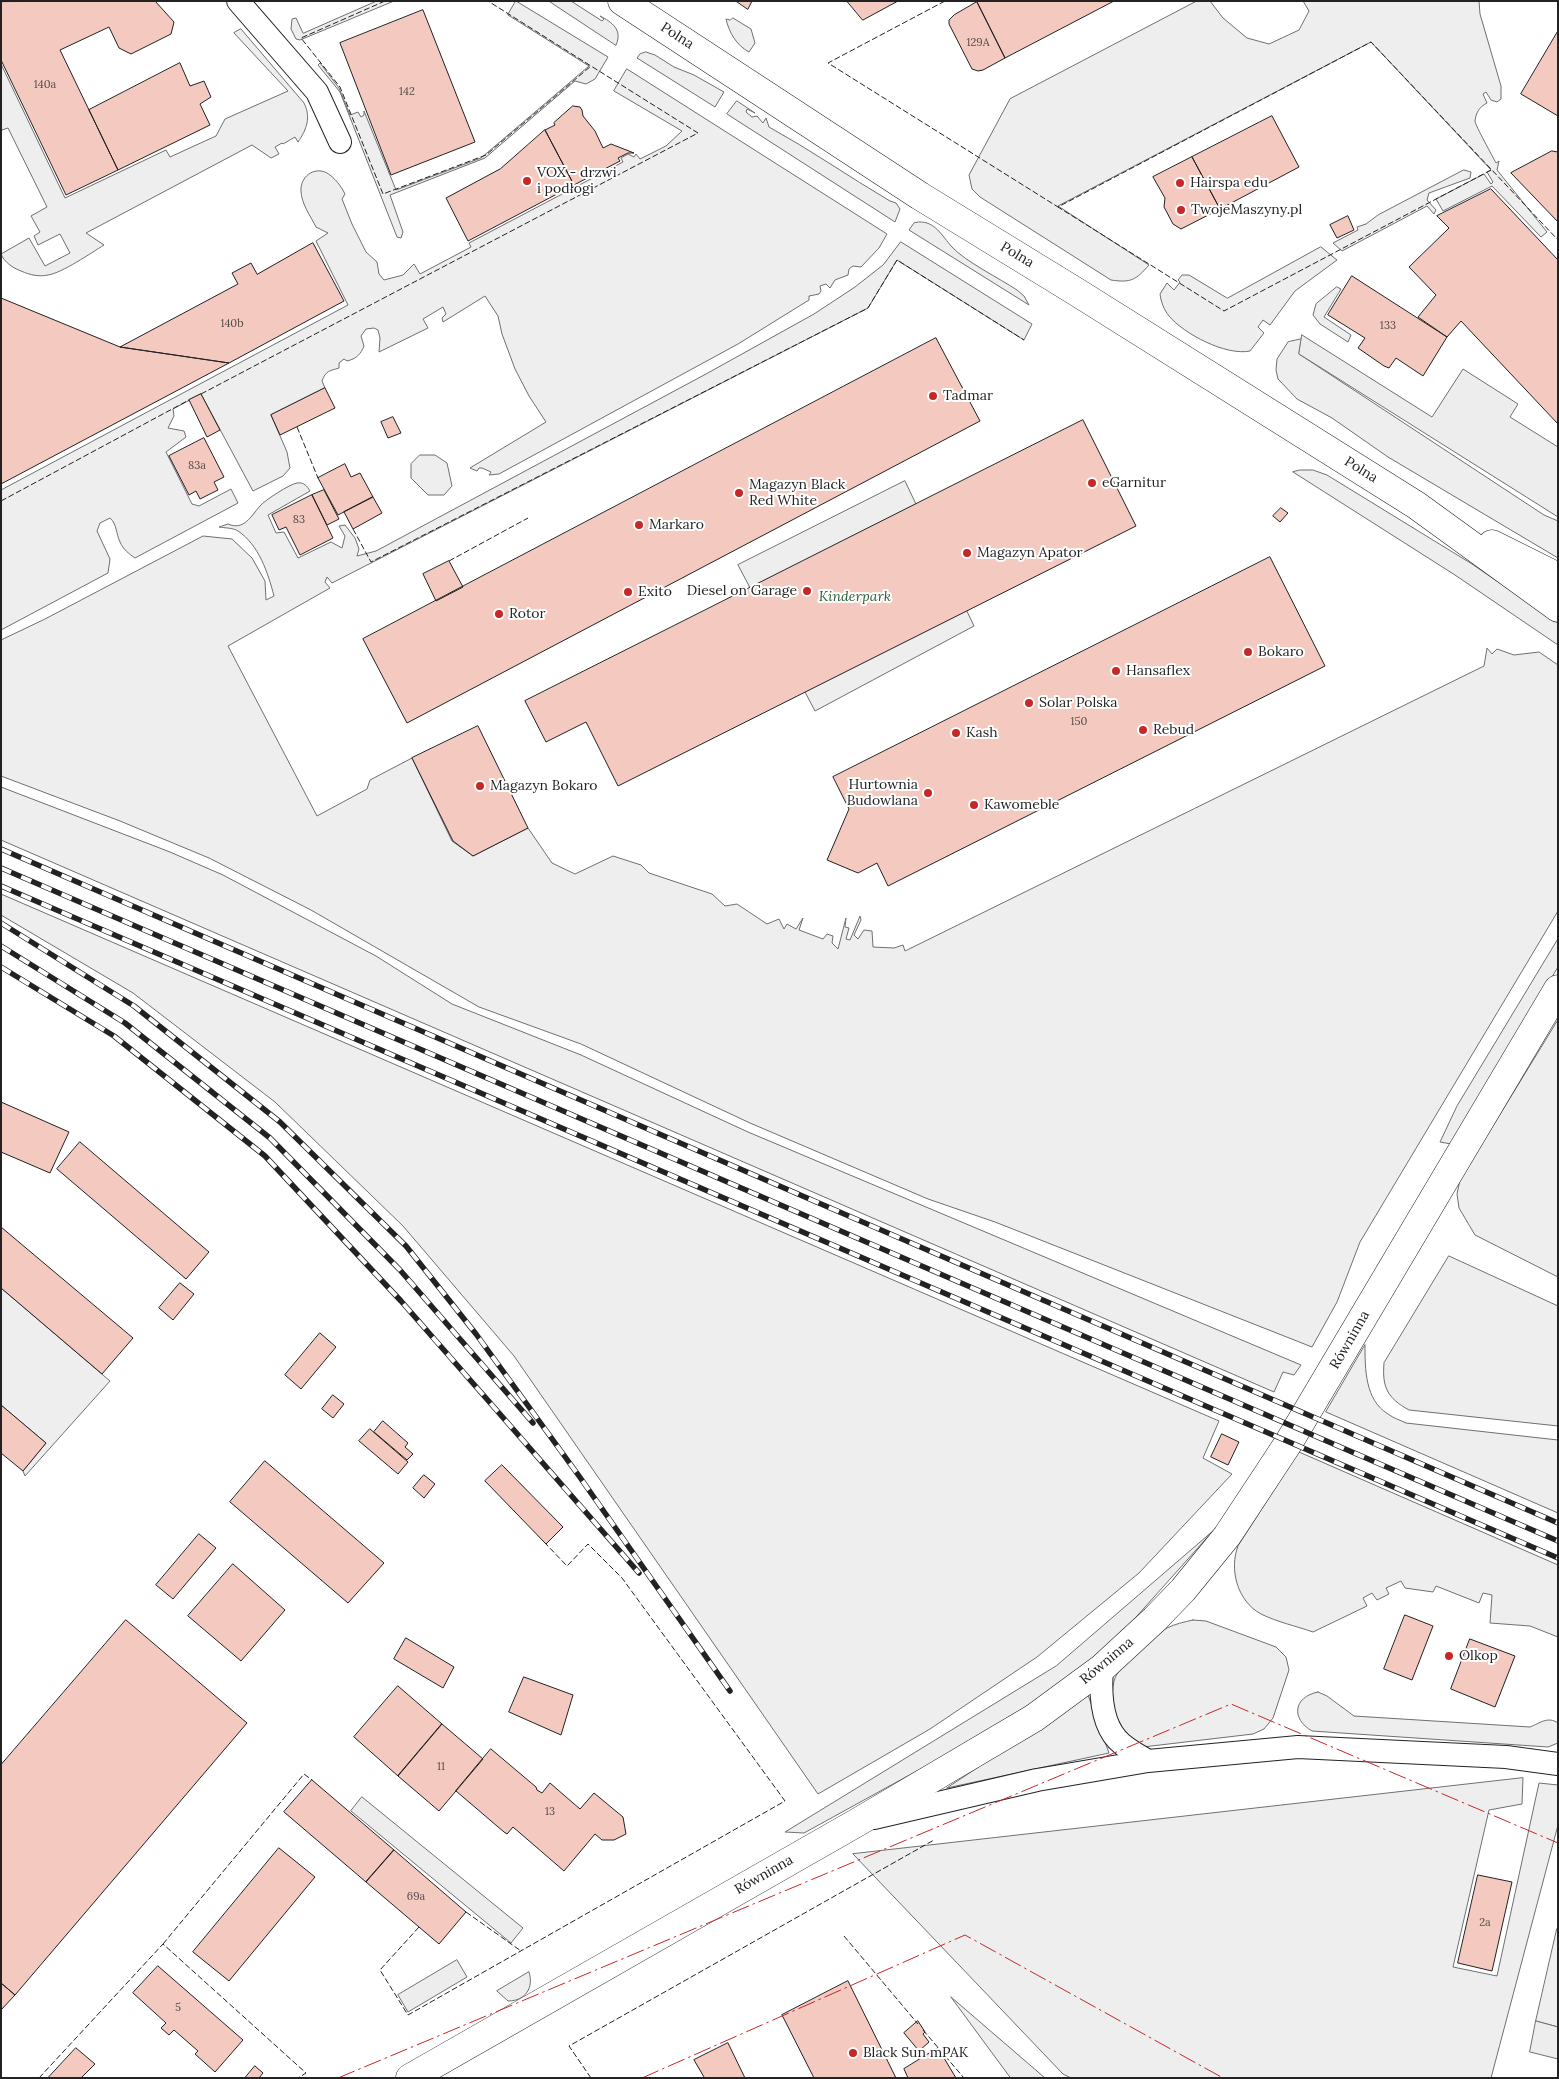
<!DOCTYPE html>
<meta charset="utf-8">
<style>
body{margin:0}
#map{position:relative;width:1559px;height:2079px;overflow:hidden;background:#fff;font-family:Lora,serif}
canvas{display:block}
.frame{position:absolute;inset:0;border:2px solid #222;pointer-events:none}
</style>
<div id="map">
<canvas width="1559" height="2079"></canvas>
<div class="frame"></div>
</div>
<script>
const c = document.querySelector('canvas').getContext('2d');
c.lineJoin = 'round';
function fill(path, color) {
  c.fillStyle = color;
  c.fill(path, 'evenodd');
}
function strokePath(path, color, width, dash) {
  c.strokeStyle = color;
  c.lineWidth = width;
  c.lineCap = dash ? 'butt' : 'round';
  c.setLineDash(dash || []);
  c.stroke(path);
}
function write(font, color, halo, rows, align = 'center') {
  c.font = font + ' Lora,serif';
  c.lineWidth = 4;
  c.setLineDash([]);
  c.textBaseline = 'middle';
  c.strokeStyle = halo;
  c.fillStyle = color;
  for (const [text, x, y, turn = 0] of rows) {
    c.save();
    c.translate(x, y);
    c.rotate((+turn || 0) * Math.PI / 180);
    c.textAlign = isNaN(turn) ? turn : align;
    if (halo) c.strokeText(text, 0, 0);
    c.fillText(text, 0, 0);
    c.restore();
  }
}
const green = new Path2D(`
 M 377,1 L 394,1 L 300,40 L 296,39 L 291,29 L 292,19 L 296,18 L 303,33 Z
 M 516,1 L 608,57 L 595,79 L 586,84 L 575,81 L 485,158 L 390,195 L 403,232 L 401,238 L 397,237 L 340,92 L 318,65 L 320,63 L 339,88 L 350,115 L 358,112 L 361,117 L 364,115 L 364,111 L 396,190 L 481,158 L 589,66 L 508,15 Z
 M 549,1 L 571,1 L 602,21 L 604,19 L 600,16 C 612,22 623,30 616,45 Z
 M 1197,1 L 1210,1 L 1223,18 L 1247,38 L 1269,44 L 1299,30 L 1309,11 L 1303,1 L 1479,1 L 1480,14 L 1501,86 L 1501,99 L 1497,102 L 1491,100 L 1486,92 L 1483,94 L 1487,103 C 1479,107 1476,113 1475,121 C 1475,125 1493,157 1496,163 L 1499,161 L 1497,170 L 1547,232 L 1541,237 L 1492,186 L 1443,211 L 1436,199 L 1484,174 L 1491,184 L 1493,182 L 1487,172 L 1491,170 L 1371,42 L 1058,206 L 1149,265 C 1136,280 1131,283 1111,280 L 980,197 L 972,189 L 969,175 L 1010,99 Z
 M 733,18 L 751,29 L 755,43 L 749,52 C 736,45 729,32 726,19 L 730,20 Z
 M 241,29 L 304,103 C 311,117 307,129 298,142 L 295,137 L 283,144 L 282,143 L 275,147 L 279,154 L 271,158 L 252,145 L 86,233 L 104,245 C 91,253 62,273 48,275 C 39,277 30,275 21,271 C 13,268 4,262 1,254 L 29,238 L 45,266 L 70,253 L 60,234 L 38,245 L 34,236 L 40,232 L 31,216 L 47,207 L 8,128 L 2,130 L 1,128 L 1,64 L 65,198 L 166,150 L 170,157 L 216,136 L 225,119 L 288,91 L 234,33 Z
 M 646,52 L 655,55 L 674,67 L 694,75 L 724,92 L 715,107 L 637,58 L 640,54 Z
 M 627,69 L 887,234 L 879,248 L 861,267 L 853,266 L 849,269 L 848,275 L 835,280 L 830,288 L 826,284 L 820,286 L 821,291 L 819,294 L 809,296 L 809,300 L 738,344 L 499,474 L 489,475 L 491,472 L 482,468 L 479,468 L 477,471 L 470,468 L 546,422 L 529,396 L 515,369 L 502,334 L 498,316 L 485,296 L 443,322 L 442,318 L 446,314 L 443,307 L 423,319 L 428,328 L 379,352 L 380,338 L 378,330 L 374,328 L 366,329 L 361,336 L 364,346 C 361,354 356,359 347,361 L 344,359 L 339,363 L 339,368 C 330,371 326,370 322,381 L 325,388 L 271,415 L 287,452 L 290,468 L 283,476 L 253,491 L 201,394 L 173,409 L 174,416 L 168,428 L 184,431 L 186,437 L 166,452 L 192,504 L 199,506 L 231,489 L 238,503 L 135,558 C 129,554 123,549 120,542 C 116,534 117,524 110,518 L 100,523 L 97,531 L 110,559 L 108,573 L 1,630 L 1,490 L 348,305 L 316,241 L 328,233 L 316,227 C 311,217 301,203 301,191 C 300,177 314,166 327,173 C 335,178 341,186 345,194 L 342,199 L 352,224 L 366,252 L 377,262 L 379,274 L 384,280 L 403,275 L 414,264 L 420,274 L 471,247 L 469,243 L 623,162 L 621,158 L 628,154 L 634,157 L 636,154 L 640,159 L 666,146 L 682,131 L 614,91 Z
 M 737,101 L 755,113 L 747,109 L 746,112 L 752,117 L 757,116 L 763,123 L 766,118 L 769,127 C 811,150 849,177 890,201 L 896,203 L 900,209 L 895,222 L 727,114 Z
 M 1464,170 L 1471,172 L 1470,178 L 1429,193 L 1427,200 L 1436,210 L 1434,214 L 1427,206 L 1342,251 L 1333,243 L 1358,230 L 1357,227 L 1366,224 L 1378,215 Z
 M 919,222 C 935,221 942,236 952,247 C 966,262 999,278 1017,290 L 1024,296 L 1029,305 L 909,230 L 914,223 Z
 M 901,242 L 1032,324 L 1024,340 L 897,260 L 868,308 L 332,583 L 327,577 L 325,582 L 330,588 L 228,646 L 317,816 L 367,789 L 370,780 L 412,758 L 452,841 L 473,856 L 528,828 L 552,863 L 575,874 L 613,856 L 641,865 L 649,873 L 712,894 L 725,906 L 737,904 L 767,924 L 779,919 L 784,929 L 787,924 L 796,929 L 803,918 L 799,930 L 823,939 L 827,934 L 833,936 L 832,943 L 838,949 L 846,918 L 845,927 L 849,928 L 846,939 L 850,940 L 860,916 L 861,920 L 854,935 L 858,939 L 864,930 L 872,931 L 873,947 L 894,948 L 903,945 L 905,951 L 1484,666 L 1487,648 L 1492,654 L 1497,649 L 1514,655 L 1539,652 L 1558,665 L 1558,911 L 1360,1242 L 1337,1302 L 1312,1347 L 995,1222 L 928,1199 L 750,1123 L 581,1044 L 479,1007 L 311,910 L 209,858 L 120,821 L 1,776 L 1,640 L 45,619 L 203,536 L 232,539 L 252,558 L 265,581 L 266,600 L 274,596 C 268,573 259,545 238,531 C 234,528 225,528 219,527 L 228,524 C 244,531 251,516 260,506 C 265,500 290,484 297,483 C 304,482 307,486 310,491 L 268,515 L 276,533 L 284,532 L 298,558 L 331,542 L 342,548 L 345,536 L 339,526 L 345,525 L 355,538 L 359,549 L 357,556 L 376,551 L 706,374 L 814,314 L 855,287 L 883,265 Z
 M 1321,247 L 1337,260 L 1295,291 L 1270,325 L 1263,320 L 1258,327 L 1264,333 L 1250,351 C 1226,356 1184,334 1169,316 C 1164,310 1161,302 1160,294 L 1167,283 L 1174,290 L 1180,282 L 1178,280 L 1182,275 L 1189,275 L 1227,298 Z
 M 1337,287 L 1341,289 L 1324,317 L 1351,335 L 1348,342 L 1320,324 L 1313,315 L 1316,304 Z
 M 1302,339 L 1299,354 L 1544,515 L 1558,521 L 1558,558 L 1388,457 L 1332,418 L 1297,399 L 1278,379 L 1276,370 L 1277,359 L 1288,342 Z
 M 420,455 L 435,455 L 447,463 L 452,486 L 444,495 L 428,495 L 411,478 L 411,464 Z
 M 1300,470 L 1313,470 L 1327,475 L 1472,564 L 1558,623 L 1558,645 L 1455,575 L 1293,472 Z
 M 905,481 L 974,626 L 815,711 L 738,565 Z
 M 1,787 L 170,852 L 223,875 L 376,956 L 452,1004 L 581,1055 L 748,1132 L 1301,1365 L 1294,1375 L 1283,1372 L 1274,1392 L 1,840 Z
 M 1,894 L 1219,1421 L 1203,1458 L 1232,1474 L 1139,1573 L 1037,1657 L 930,1729 L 818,1794 L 514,1356 L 403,1226 L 275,1102 L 133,993 L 1,915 Z
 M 1558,939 L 1558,967 L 1451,1144 L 1440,1142 L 1457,1106 Z
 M 1558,1020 L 1558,1277 L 1475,1235 L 1459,1208 L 1457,1194 L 1460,1180 Z
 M 1449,1256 L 1558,1306 L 1558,1426 L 1409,1410 C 1387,1398 1382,1387 1384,1363 Z
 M 1,1288 L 110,1381 L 25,1476 L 23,1471 L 46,1443 L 1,1405 Z
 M 1365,1345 C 1365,1369 1365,1400 1388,1414 C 1393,1418 1400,1420 1406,1423 L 1558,1440 L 1558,1513 L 1326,1412 Z
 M 1299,1452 L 1558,1565 L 1558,1637 L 1530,1626 L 1490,1623 L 1492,1595 L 1483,1593 L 1479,1603 L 1436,1586 L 1433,1592 L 1405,1588 L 1401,1581 L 1386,1588 L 1389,1594 L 1377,1600 L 1372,1593 L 1363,1598 L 1367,1606 L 1313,1632 C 1296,1626 1277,1622 1261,1614 C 1237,1601 1229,1569 1238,1546 Z
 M 1213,1531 L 1120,1635 L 1065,1681 L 1013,1718 L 804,1833 L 785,1832 L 1056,1666 Z
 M 1193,1620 L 1206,1621 L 1276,1647 L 1286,1657 L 1289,1670 L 1273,1718 L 1264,1729 L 1253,1734 L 1143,1747 C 1129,1739 1120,1728 1115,1712 C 1112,1701 1111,1690 1115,1678 C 1121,1663 1153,1636 1167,1628 C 1175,1624 1184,1622 1193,1620 Z
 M 1318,1692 L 1327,1696 L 1354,1716 L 1530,1727 C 1540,1723 1548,1716 1558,1723 L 1558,1743 L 1548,1747 L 1312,1731 C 1291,1719 1293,1697 1318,1692 Z
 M 1088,1695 L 1109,1753 L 947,1788 Z
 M 1523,1778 L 1522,1804 L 1489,1810 L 1453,1967 L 1497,1976 L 1539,1783 L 1558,1785 L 1558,1825 L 1491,2078 L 1071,2078 L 1063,2074 L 853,1854 Z
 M 1557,1929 L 1558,1930 L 1558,2027 L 1536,2021 Z
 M 529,1972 C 534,1987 526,2001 508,2001 L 497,1991 Z
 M 951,1997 L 1045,2078 L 1011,2078 Z`);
fill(green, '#eee');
strokePath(green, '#6f6f6f', 1);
const parking = new Path2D(`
 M 1302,335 L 1432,417 L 1463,369 L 1518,404 L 1510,417 L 1558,447 L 1558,517 L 1299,354 Z
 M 362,1797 L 523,1928 L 511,1943 L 351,1811 Z
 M 457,1960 L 467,1977 L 408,2012 L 398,1995 Z
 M 1536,2021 L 1558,2027 L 1558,2059 L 1530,2052 Z`);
fill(parking, '#ededed');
strokePath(parking, '#6f6f6f', 1);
const building = new Path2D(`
 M 155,1 L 174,22 L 171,34 L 131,54 L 119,48 L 109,27 L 60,50 L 118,170 L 66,195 L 1,60 L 1,2 Z
 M 736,1 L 752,1 L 748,9 Z
 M 847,1 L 898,1 L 863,20 Z
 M 979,1 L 1114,1 L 1005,58 L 977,2 Z
 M 977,2 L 1005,58 L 983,70 L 978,71 L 972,69 L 949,24 L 949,20 L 954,15 Z
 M 423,10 L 475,142 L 391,175 L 340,43 Z
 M 1558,31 L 1558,116 L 1521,94 Z
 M 180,63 L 190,86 L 204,81 L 211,97 L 200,104 L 210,125 L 118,170 L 89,110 Z
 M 573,106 L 580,107 L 582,110 L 583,116 L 595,131 L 603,148 L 611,144 L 634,153 L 628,153 L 618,158 L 620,161 L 574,185 L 545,130 L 555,125 L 554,123 Z
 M 1272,116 L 1299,167 L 1220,209 L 1192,157 Z
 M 545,130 L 574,185 L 468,241 L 446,198 L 500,169 Z
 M 1552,151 L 1558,152 L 1558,222 L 1511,173 Z
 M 1192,157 L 1220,209 L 1181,229 L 1173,224 L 1164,207 L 1165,198 L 1153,177 Z
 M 1491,189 L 1558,260 L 1558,424 L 1461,321 L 1447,337 L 1418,317 L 1436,295 L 1409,267 L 1449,228 L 1437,216 Z
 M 1348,216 L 1354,230 L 1337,238 L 1330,225 Z
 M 313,243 L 344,301 L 229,363 L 120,347 L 238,284 L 232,273 L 251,263 L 257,274 Z
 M 1352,276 L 1447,337 L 1423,376 L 1396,358 L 1389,368 L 1384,366 L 1358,348 L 1365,338 L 1328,315 Z
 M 1,298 L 120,347 L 229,363 L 1,484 Z
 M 936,338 L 980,421 L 407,723 L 363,639 Z
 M 325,388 L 335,408 L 280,435 L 271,415 Z
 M 201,394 L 220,430 L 207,437 L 189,400 Z
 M 393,417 L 401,433 L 388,438 L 381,422 Z
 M 1083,420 L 1136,526 L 618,786 L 586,722 L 546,742 L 525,701 Z
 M 204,438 L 224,477 L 214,482 L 218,490 L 200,499 L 196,491 L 189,495 L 169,456 Z
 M 345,464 L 351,477 L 360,473 L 373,497 L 338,515 L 318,478 Z
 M 324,490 L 339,519 L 327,525 L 312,495 Z
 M 312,495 L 333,538 L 300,555 L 286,527 L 279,530 L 272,515 Z
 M 373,497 L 382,513 L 353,529 L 344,512 Z
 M 1281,508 L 1288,513 L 1280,522 L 1273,516 Z
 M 1270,557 L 1325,666 L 888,886 L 877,863 L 858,873 L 827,860 L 849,809 L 833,777 Z
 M 449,561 L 463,587 L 436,601 L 423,574 Z
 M 478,726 L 528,828 L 473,856 L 453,841 L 412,758 Z
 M 1,1102 L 69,1132 L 50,1173 L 1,1152 Z
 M 80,1142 L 209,1252 L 186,1279 L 57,1169 Z
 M 1,1227 L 133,1338 L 102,1374 L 1,1288 Z
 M 180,1283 L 194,1294 L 173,1320 L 159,1308 Z
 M 320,1333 L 336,1347 L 301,1389 L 285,1375 Z
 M 333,1395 L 344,1404 L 333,1418 L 322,1409 Z
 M 1,1405 L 46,1443 L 23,1471 L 1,1453 Z
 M 383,1421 L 408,1443 L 405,1447 L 413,1454 L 407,1460 L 374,1432 Z
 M 370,1429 L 408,1462 L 398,1474 L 359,1441 Z
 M 1222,1434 L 1239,1442 L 1228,1465 L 1211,1457 Z
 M 265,1461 L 384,1563 L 348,1603 L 230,1502 Z
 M 502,1465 L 563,1527 L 546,1544 L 485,1481 Z
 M 424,1475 L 435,1484 L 424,1498 L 413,1488 Z
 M 199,1534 L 216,1548 L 173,1599 L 156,1585 Z
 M 233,1564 L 285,1610 L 241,1661 L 188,1616 Z
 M 1405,1615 L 1433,1626 L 1412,1680 L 1384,1669 Z
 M 126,1620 L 247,1723 L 15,1995 L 1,1983 L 1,1765 Z
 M 406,1638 L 454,1667 L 443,1688 L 394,1659 Z
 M 1470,1639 L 1515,1656 L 1495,1707 L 1451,1689 Z
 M 524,1677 L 573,1695 L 561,1735 L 509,1712 Z
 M 398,1686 L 442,1724 L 398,1776 L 354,1737 Z
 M 442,1724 L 483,1759 L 439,1811 L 398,1776 Z
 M 491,1749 L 536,1787 L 537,1790 L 542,1793 L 550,1783 L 580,1809 L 594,1793 L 623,1817 L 626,1834 L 614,1840 L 602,1840 L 595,1834 L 564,1871 L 513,1827 L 507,1834 L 504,1832 L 456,1791 Z
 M 312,1780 L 394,1850 L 366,1882 L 284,1812 Z
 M 279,1848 L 315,1877 L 229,1981 L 193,1952 Z
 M 394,1850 L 466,1912 L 439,1944 L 366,1882 Z
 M 1478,1875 L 1512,1882 L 1492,1971 L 1458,1963 Z
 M 158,1966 L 243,2040 L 215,2072 L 195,2054 L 198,2051 L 174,2030 L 169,2035 L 161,2028 L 166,2023 L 133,1993 Z
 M 848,1981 L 896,2078 L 814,2078 L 782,2015 Z
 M 1,1983 L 15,1995 L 1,2010 Z
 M 918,2021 L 925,2032 L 923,2034 L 929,2042 L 919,2051 L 904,2033 Z
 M 728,2043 L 745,2078 L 702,2078 L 704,2077 L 694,2060 Z
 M 76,2048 L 95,2064 L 81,2078 L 48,2078 Z
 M 938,2048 L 956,2078 L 908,2078 L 904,2069 Z
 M 255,2066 L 263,2073 L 259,2078 L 245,2078 Z`);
fill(building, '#f3c9c0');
strokePath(building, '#222', 1);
const street = new Path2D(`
 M 238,1 L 317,92 L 340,142
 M 1102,1668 C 1100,1693 1101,1727 1122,1744 C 1130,1751 1140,1756 1148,1761
 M 874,1818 L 1037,1780 L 1148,1761 L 1298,1747 L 1506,1757 L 1558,1764`);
const secondary = new Path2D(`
 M 622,1 L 920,196 L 1075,291 L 1416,505 L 1558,608
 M 1492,544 L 1558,577
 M 410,2078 L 858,1822 L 1034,1718 L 1102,1668 L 1155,1619 L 1183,1590 L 1227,1536 L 1289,1442 L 1558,989`);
strokePath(street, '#222', 24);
strokePath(secondary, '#222', 29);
strokePath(street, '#fff', 22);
strokePath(secondary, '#fff', 28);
const rail = new Path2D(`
 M 1,849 L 1558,1523
 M 1,868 L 1558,1541
 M 1,886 L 1558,1558
 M 1,923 L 134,1006 L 280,1122 L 406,1246 L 476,1334 L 579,1476 L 730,1691
 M 1,946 L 125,1023 L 270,1138 L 400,1270 L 533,1423
 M 1,967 L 114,1036 L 265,1156 L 401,1301 L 639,1573`);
strokePath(rail, '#222', 5.5);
strokePath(rail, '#fff', 4, [11]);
strokePath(new Path2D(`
 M 385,1 L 301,38 L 340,87 L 383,194 L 486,155 L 591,66 L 488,1
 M 945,1 L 828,63 L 1058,207
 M 1491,170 L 1224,311 L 1058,207 L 1371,42 L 1558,240
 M 201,394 L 698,133 L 591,66
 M 297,427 L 318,478
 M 1,501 L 189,400
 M 353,529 L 371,562 L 868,308 L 897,260 L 1024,340
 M 449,561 L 528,518
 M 466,1912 L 521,1951
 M 419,1927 L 380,1970 L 408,2015 L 785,1801 L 622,1578 L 588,1544 L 567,1566 L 546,1544
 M 844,1936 L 918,2024
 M 163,1944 L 304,1774 L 312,1780
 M 923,2030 L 964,2078
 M 39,2078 L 163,1944 L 306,2073 L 298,2078
 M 591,2078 L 569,2046 L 934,1840`), '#222', 1, [6, 2.5]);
strokePath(new Path2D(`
 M 338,2078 L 1231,1704 L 1558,1843
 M 642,2078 L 965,1935 L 1223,2078`), '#c62828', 1, [18, 4, 2.5, 4]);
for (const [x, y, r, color] of [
 [527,181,5,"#c62828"],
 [1180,183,5,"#c62828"],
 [1181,210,5,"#c62828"],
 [933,396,5,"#c62828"],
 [1092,483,5,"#c62828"],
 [739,493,5,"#c62828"],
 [639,525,5,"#c62828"],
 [967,553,5,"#c62828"],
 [807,591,5,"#c62828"],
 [628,592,5,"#c62828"],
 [499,614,5,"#c62828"],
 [1248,652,5,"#c62828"],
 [1116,671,5,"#c62828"],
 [1029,703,5,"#c62828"],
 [1143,730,5,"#c62828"],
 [956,733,5,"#c62828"],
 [480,786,5,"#c62828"],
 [928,793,5,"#c62828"],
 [974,805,5,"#c62828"],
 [1449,1656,5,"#c62828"],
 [853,2053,5,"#c62828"]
]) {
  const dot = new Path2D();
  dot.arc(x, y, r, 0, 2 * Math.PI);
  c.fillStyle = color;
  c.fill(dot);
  strokePath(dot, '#fff', 2);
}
write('11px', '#564c4a', null, [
 ["129A",978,43],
 ["140a",45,85],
 ["142",407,92],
 ["140b",232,324],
 ["133",1388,326],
 ["83a",197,466],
 ["83",299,520],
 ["150",1079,722],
 ["11",441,1767],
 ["13",550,1812],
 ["69a",416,1897],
 ["2a",1485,1923],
 ["5",178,2008]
]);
write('14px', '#222', '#fff', [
 ["Polna",677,36,33],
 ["Polna",1017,255,31],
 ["Polna",1361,470,32],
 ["Równinna",1350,1340,-60],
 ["Równinna",1107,1661,-40],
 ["Równinna",764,1875,-30]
]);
write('14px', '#222', '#fff', [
 ["VOX - drzwi",537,173],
 ["i podłogi",537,189],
 ["Hairspa edu",1190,183],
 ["TwojeMaszyny.pl",1191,210],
 ["Tadmar",943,396],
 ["eGarnitur",1102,483],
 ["Magazyn Black",749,485],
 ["Red White",749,501],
 ["Markaro",649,525],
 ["Magazyn Apator",977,553],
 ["Diesel on Garage",797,591,"right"],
 ["Exito",638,592],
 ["Rotor",509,614],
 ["Bokaro",1258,652],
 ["Hansaflex",1126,671],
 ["Solar Polska",1039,703],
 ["Rebud",1153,730],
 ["Kash",966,733],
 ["Hurtownia",918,785,"right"],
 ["Budowlana",918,801,"right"],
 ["Magazyn Bokaro",490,786],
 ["Kawomeble",984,805],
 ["Olkop",1459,1656],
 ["Black Sun mPAK",863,2053]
], 'left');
write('italic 14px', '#2f5e38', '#fff', [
 ["Kinderpark",855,597]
]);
</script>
